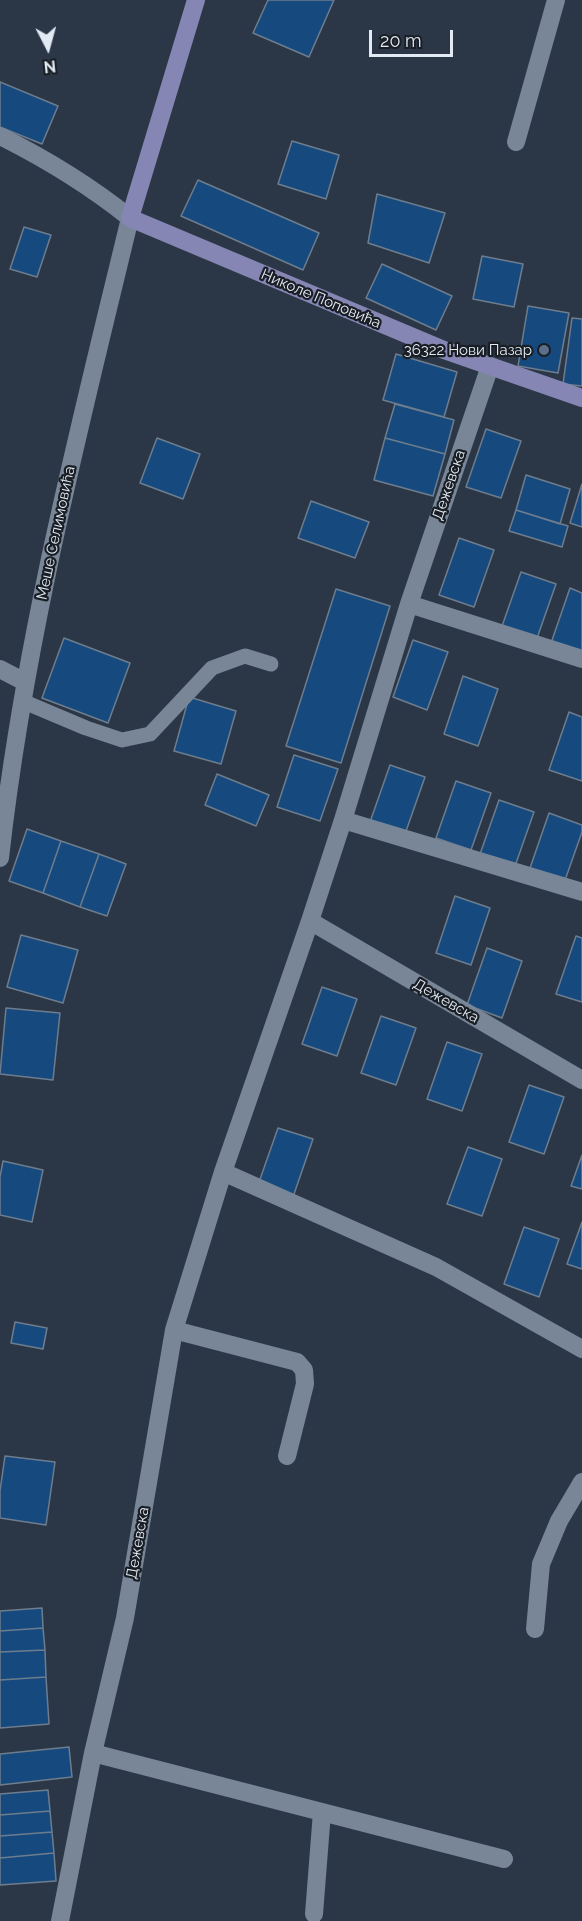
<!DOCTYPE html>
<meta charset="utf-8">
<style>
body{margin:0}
#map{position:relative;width:582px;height:1921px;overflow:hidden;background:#2b3746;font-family:Raleway,sans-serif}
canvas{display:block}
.north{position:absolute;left:18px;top:18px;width:60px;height:60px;-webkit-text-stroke:4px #191e25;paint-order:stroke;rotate:174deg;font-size:16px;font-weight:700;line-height:24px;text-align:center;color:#e2eaf3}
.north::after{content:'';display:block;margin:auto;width:21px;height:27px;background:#e2eaf3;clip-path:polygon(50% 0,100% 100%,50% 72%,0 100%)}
.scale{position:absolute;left:369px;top:30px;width:84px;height:27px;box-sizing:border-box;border:3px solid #e2eaf3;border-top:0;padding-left:8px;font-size:18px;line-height:21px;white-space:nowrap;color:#e2eaf3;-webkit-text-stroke:4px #191e25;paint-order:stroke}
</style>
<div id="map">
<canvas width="582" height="1921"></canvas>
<div class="north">N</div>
<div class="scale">20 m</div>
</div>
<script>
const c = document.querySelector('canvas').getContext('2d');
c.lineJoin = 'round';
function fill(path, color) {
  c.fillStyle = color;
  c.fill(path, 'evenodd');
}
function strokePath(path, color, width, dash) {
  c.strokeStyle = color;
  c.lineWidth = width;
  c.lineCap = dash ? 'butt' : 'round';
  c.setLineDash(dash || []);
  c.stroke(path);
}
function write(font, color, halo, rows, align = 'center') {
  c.font = font + ' Raleway,sans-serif';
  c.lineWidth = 4.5;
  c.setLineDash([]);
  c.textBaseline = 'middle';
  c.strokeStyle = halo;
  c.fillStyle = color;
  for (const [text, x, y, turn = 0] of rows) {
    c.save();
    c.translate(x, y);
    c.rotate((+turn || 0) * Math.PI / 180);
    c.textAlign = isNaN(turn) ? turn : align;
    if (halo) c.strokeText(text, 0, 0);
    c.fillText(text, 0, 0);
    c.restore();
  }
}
const building = new Path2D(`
 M 268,0 L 334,0 L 309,57 L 253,33 Z
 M 0,82 L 58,106 L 42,144 L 0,127 Z
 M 292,141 L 339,155 L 326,199 L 278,184 Z
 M 198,180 L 319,233 L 303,270 L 181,216 Z
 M 377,194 L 445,213 L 429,263 L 368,243 Z
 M 24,227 L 51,235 L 37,277 L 10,269 Z
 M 482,256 L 523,264 L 514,307 L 473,299 Z
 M 382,264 L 452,296 L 436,330 L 366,298 Z
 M 528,306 L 569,313 L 558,373 L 518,366 Z
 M 572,318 L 582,319 L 582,386 L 563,384 Z
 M 396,354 L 457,372 L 444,417 L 383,400 Z
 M 395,404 L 454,420 L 445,454 L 385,438 Z
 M 486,429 L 521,441 L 501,498 L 466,487 Z
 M 157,438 L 200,454 L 183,499 L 140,483 Z
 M 385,438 L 445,454 L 433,496 L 374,480 Z
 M 526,475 L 570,489 L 560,524 L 516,510 Z
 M 582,484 L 582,527 L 570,523 Z
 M 311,501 L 369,522 L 355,558 L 298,538 Z
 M 516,510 L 568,526 L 562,547 L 509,531 Z
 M 459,538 L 494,550 L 474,607 L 439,595 Z
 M 521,572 L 556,584 L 536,641 L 501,629 Z
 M 570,588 L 582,593 L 582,657 L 550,646 Z
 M 336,589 L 390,606 L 341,763 L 286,746 Z
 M 64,638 L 130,663 L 108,723 L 42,698 Z
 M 413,640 L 448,652 L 427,710 L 393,697 Z
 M 463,676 L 498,689 L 478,746 L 444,734 Z
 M 189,697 L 236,711 L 221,764 L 174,751 Z
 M 569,712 L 582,717 L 582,781 L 549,770 Z
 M 294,755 L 338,769 L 320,821 L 277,807 Z
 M 390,765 L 425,777 L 405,834 L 370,822 Z
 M 217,774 L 269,795 L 256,826 L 205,805 Z
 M 456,781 L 491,793 L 471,850 L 436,838 Z
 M 499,800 L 534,812 L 514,869 L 479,857 Z
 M 549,813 L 582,825 L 582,832 L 564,883 L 529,871 Z
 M 27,829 L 61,841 L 43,893 L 9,881 Z
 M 61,841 L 99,854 L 80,907 L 43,893 Z
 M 99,854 L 126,864 L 107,916 L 80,907 Z
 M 455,896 L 490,908 L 471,965 L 436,953 Z
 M 21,935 L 78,950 L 63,1003 L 7,987 Z
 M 576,936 L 582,938 L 582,1002 L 556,994 Z
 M 487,948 L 522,961 L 502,1018 L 467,1005 Z
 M 322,987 L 357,999 L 337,1056 L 302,1044 Z
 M 6,1008 L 60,1013 L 53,1080 L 0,1074 Z
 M 381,1016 L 416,1028 L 396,1085 L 361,1073 Z
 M 447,1042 L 482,1054 L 462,1111 L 427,1099 Z
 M 529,1085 L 564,1097 L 544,1154 L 509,1142 Z
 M 278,1128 L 313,1139 L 293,1197 L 258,1185 Z
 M 468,1147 L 502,1159 L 482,1216 L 447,1204 Z
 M 582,1155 L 582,1189 L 571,1186 Z
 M 3,1161 L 43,1170 L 32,1222 L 0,1215 L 0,1177 Z
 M 582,1222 L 582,1269 L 567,1264 Z
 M 524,1227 L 559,1239 L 539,1297 L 504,1284 Z
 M 15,1322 L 47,1328 L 43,1349 L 11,1343 Z
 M 5,1456 L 55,1462 L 46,1525 L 0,1518 L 0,1491 Z
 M 42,1608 L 43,1628 L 0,1631 L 0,1611 Z
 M 43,1628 L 45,1650 L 0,1652 L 0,1631 Z
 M 45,1650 L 46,1677 L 0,1680 L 0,1652 Z
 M 46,1677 L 49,1724 L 0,1728 L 0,1680 Z
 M 69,1747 L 72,1777 L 0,1785 L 0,1754 Z
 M 48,1790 L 50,1811 L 0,1815 L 0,1794 Z
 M 50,1811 L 52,1832 L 0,1836 L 0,1815 Z
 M 52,1832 L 54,1853 L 0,1858 L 0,1836 Z
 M 54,1853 L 56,1881 L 0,1885 L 0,1858 Z`);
fill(building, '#164a7e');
strokePath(building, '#6e7d8d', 1.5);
strokePath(new Path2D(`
 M 22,701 L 86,728 L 122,740 L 150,734 L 212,668 L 245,656 L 271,664`), '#788697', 15);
strokePath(new Path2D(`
 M 0,136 C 46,159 90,186 130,218 C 79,430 24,641 0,858
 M 516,142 L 556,0
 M 490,366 L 409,604 L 343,820 L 310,921 L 582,1080
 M 409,604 L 582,659
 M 0,669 L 25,682
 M 343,820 L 582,892
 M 223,1172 L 436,1267 L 582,1349
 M 174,1330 L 297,1362 L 304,1370 L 305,1384 L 287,1456
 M 535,1629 L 541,1564 L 559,1521 L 582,1482
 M 93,1753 L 504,1859
 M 314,1914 L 322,1812
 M 60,1921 L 93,1753 L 125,1618 L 174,1330 L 223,1172 L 310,921`), '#788697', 18);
strokePath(new Path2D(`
 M 196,0 L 130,218 L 444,350 L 582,398`), '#8586b3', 18);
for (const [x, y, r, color] of [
 [544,350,6,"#5c6f8a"]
]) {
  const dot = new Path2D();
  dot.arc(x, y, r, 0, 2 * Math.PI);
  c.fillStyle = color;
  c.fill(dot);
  strokePath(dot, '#191e25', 2);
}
write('15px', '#e2eaf3', '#191e25', [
 ["Николе Поповића",321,299,23],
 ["Дежевска",449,485,-71],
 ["Меше Селимовића",56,533,-78],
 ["Дежевска",446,1001,30],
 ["Дежевска",138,1543,-80]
]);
write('15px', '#e2eaf3', '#191e25', [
 ["36322 Нови Пазар",532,350]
], 'right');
</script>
